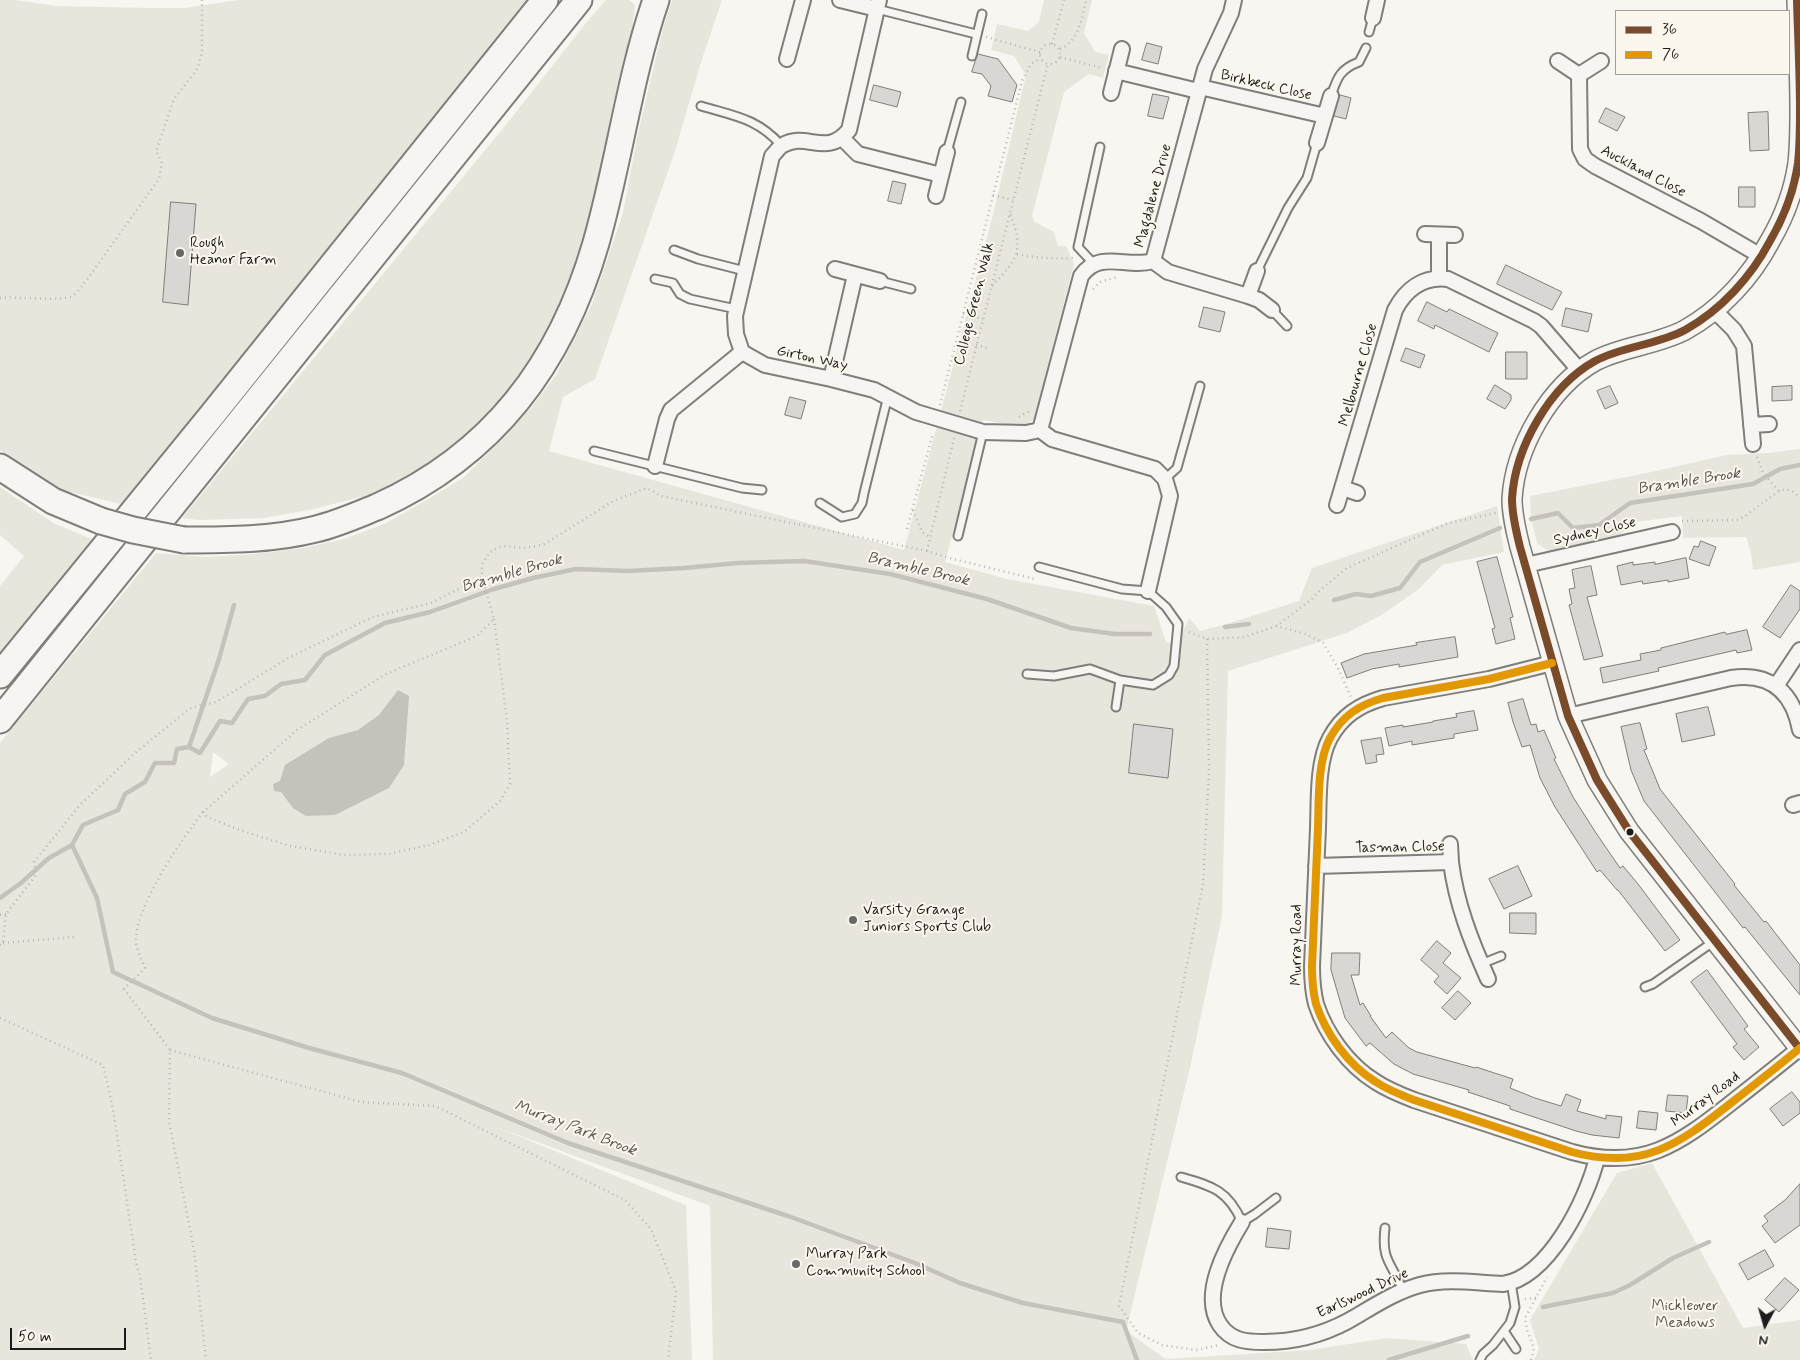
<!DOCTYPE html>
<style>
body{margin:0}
#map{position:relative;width:1800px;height:1360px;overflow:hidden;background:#f8f6f0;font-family:Mynerve,sans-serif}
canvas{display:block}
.legend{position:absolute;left:1615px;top:10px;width:175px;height:65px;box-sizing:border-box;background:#fbf7ec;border:1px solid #a29f99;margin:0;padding:6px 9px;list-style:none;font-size:15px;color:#1c1c1c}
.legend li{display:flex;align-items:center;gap:10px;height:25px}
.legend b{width:25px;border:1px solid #a29f99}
.north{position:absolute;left:1740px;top:1300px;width:50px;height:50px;-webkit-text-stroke:4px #fbf7ec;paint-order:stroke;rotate:186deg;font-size:14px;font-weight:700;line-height:20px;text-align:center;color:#1c1c1c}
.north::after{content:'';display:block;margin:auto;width:18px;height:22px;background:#1c1c1c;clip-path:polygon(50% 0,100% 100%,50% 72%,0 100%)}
.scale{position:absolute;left:10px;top:1328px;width:116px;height:22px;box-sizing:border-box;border:2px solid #1c1c1c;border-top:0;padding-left:6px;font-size:15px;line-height:18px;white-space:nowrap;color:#1c1c1c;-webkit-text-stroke:4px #fbf7ec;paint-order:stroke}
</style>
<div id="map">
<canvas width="1800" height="1360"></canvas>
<ul class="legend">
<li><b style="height:6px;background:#7a4b2a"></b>36</li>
<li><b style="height:6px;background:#e19803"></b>76</li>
</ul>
<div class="north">N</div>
<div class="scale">50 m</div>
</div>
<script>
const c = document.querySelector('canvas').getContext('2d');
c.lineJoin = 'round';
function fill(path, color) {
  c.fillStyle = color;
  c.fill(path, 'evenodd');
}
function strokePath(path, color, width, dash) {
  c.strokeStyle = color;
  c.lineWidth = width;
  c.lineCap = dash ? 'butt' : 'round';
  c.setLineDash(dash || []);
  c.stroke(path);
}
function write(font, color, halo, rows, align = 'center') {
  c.font = font + ' Mynerve,sans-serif';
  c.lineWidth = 4;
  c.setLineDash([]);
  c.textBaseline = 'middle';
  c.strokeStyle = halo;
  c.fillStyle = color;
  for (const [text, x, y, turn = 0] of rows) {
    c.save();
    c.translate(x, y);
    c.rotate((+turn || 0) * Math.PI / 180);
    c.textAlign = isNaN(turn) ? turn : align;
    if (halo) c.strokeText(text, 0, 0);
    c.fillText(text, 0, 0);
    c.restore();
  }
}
fill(new Path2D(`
 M 0,0 L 14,0 L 57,6 L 151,8 L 185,8 L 238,0 L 529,0 L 266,329 L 156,463 L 125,505 L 58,489 L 20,466 L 0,450 Z
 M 606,0 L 629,0 L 635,5 L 632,30 L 613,105 L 601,172 L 585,235 L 567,292 L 533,355 L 506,393 L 480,421 L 447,450 L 410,475 L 376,493 L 314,509 L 264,518 L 200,520 L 182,518 L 505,126 L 586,23 Z
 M 672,0 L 722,0 L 702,59 L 675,151 L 595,379 L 563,397 L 549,451 L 904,550 L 993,215 L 1026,75 L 1014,56 L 991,50 L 997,24 L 1028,31 L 1039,22 L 1044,0 L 1092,0 L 1084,33 L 1095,52 L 1109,55 L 1103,78 L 1089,74 L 1064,92 L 1032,216 L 1035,222 L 1054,232 L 1058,246 L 1066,246 L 1074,264 L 1034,419 L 1023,427 L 983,420 L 945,562 L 1007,579 L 1154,606 L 1166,642 L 1177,644 L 1189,618 L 1200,631 L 1230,623 L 1299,601 L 1312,568 L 1497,506 L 1504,552 L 1442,565 L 1419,589 L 1383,614 L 1347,633 L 1228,671 L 1222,916 L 1191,1063 L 1126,1331 L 1166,1359 L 1310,1350 L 1387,1338 L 1466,1344 L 1473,1360 L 713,1360 L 710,1206 L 494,1126 L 686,1205 L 692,1360 L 0,1360 L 0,743 L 156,553 L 205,557 L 255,554 L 303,548 L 344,539 L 386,523 L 418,505 L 463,478 L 498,443 L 531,408 L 556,375 L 592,304 L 623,213 L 638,133 L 663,28 ZM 213,752 L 229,764 L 210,777 Z
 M 1800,449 L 1800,562 L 1753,570 L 1751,553 L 1746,537 L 1683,538 L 1682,516 L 1635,522 L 1614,540 L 1550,552 L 1537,543 L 1531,519 L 1530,496 L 1647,473 L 1727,455 L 1767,453 Z
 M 0,487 L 55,524 L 92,539 L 0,655 L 0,586 L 24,556 L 0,535 Z
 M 1652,1163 L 1743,1328 L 1800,1320 L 1800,1360 L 1534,1360 L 1539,1349 L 1530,1320 L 1617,1173 Z`), '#e8e5dd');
fill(new Path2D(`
 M 398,690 L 409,696 L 404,765 L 389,788 L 335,815 L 306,816 L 293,808 L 281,792 L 274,791 L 273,784 L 280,781 L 285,765 L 329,738 L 358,730 L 379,715 Z`), '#c5c2bc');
strokePath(new Path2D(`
 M 1531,519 L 1558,513 L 1573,528 L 1599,525 L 1630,503 L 1753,484 L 1780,469 L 1800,465
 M 1334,600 L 1356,594 L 1371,596 L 1400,588 L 1420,562 L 1500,528
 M 1225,627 L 1249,624
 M 189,747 L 219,659 L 234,605
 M 72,845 L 97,898 L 113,972 L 212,1018 L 309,1048 L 402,1073 L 568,1143 L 791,1217 L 915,1263 L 960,1283 L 1023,1303 L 1123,1322 L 1137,1360
 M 0,898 L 21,883 L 49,858 L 72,845 L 83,825 L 118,810 L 125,794 L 145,782 L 155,763 L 174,763 L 177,749 L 189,747 L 200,753 L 220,721 L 232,723 L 248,699 L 265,696 L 281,684 L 305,680 L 325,655 L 385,623 L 430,612 L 494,589 L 533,578 L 576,569 L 628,571 L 684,568 L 738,563 L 804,561 L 890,574 L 987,599 L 1071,628 L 1115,634 L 1150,634
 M 1543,1307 L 1613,1293 L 1630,1285 L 1673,1258 L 1709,1242
 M 1389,1360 L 1468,1336`), '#c5c2bc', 4.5);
const building = new Path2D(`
 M 1147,43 L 1162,47 L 1158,64 L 1142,60 Z
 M 978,54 L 998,59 L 1017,85 L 1012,102 L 988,96 L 991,86 L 982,74 L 972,72 Z
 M 874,85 L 901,92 L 897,107 L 870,100 Z
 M 1153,94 L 1169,97 L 1163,119 L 1148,116 Z
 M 1340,95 L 1351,98 L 1346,119 L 1334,116 Z
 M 1606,108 L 1625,117 L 1617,131 L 1599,122 Z
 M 1768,112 L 1769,150 L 1750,151 L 1748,113 Z
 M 893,181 L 906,184 L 901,204 L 888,201 Z
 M 1739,187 L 1755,187 L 1755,207 L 1739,207 Z
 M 171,202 L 196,204 L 188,305 L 163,302 Z
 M 1506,265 L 1562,292 L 1552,310 L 1497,284 Z
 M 1427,302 L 1447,312 L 1449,309 L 1498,333 L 1489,352 L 1435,325 L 1434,329 L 1418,321 Z
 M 1204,307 L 1225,312 L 1220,332 L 1199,327 Z
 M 1566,308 L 1592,314 L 1588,332 L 1562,326 Z
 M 1406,348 L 1425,355 L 1420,368 L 1401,361 Z
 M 1506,352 L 1527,352 L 1527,379 L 1506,379 Z
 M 1495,385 L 1511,395 L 1511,400 L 1505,409 L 1487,399 Z
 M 1610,386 L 1618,403 L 1605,409 L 1597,391 Z
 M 1792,386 L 1792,400 L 1772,401 L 1772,387 Z
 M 790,397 L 806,401 L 801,419 L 785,415 Z
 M 1701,541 L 1716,547 L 1709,566 L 1689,559 L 1694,546 L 1698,547 Z
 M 1497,557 L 1513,617 L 1510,618 L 1515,639 L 1496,644 L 1492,629 L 1495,628 L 1477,562 Z
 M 1686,558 L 1689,578 L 1668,582 L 1668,580 L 1643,584 L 1642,581 L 1621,585 L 1617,566 L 1633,562 L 1633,565 L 1655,562 L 1655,564 Z
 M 1591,566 L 1597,595 L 1587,597 L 1603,656 L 1584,660 L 1569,605 L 1572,604 L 1569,589 L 1575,588 L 1572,570 Z
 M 1791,585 L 1800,591 L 1800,609 L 1780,638 L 1763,627 Z
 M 1747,630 L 1752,650 L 1737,653 L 1736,650 L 1658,668 L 1659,671 L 1603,683 L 1600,668 L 1641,660 L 1640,654 L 1661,650 L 1661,648 L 1725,632 L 1726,634 Z
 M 1455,637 L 1458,657 L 1399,667 L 1399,664 L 1372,669 L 1347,678 L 1341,663 L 1364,654 L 1417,645 L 1416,643 Z
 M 1523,699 L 1531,725 L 1536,724 L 1538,732 L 1544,730 L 1556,758 L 1554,759 L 1573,797 L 1596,833 L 1620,868 L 1623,866 L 1638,884 L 1680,940 L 1665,951 L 1618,890 L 1617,890 L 1600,870 L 1597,872 L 1555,807 L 1540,778 L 1530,745 L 1522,747 L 1513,722 L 1508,703 Z
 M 1708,707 L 1715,735 L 1682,742 L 1676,714 Z
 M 1474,711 L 1478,730 L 1454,734 L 1454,738 L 1412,745 L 1412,741 L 1389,746 L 1385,728 L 1403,725 L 1403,727 L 1433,722 L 1433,721 L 1457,717 L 1456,714 Z
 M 1640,723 L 1647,749 L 1644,750 L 1660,789 L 1735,884 L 1734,885 L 1764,922 L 1766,921 L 1800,965 L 1800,995 L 1745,927 L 1743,928 L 1644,801 L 1631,770 L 1621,727 Z
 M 1134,724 L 1173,729 L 1168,778 L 1129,773 Z
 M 1381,738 L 1384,754 L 1376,755 L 1377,762 L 1366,764 L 1361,741 Z
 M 1518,866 L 1532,896 L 1504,909 L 1489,879 Z
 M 1510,913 L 1536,913 L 1536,934 L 1510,933 Z
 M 1437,941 L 1451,953 L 1443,963 L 1461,978 L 1447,994 L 1434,982 L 1439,976 L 1421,960 Z
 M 1332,953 L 1360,953 L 1359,975 L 1351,975 L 1360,1005 L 1363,1003 L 1371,1016 L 1370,1016 L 1386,1038 L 1392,1032 L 1409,1048 L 1417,1052 L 1475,1068 L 1476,1067 L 1513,1079 L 1510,1088 L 1535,1098 L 1561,1106 L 1566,1094 L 1581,1100 L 1577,1111 L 1606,1119 L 1606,1115 L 1622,1117 L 1619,1138 L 1592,1135 L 1576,1131 L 1510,1109 L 1510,1106 L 1468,1092 L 1469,1090 L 1413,1074 L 1394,1064 L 1370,1043 L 1366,1046 L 1345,1018 L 1331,970 Z
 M 1707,970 L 1748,1026 L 1744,1029 L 1759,1047 L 1744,1060 L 1733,1047 L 1737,1044 L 1691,982 Z
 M 1458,991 L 1471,1003 L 1455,1020 L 1442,1008 Z
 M 1792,1092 L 1800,1102 L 1800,1113 L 1783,1126 L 1770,1109 Z
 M 1668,1095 L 1688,1096 L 1686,1113 L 1666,1111 Z
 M 1639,1111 L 1658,1113 L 1656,1130 L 1637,1128 Z
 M 1800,1184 L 1800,1225 L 1775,1243 L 1762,1226 L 1768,1221 L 1764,1216 L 1785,1200 Z
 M 1268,1228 L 1291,1231 L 1289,1249 L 1266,1247 Z
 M 1765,1250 L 1774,1266 L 1748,1280 L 1739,1264 Z
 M 1785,1278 L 1799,1290 L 1779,1312 L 1765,1300 Z`);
fill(building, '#d9d7d3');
strokePath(building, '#7f7e7b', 1);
const lane = new Path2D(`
 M 877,9 L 976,34
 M 1369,32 L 1373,18
 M 972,56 L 982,14
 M 1331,96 C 1337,78 1340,69 1359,62 L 1366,48
 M 701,106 C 734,116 757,118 781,145
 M 947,152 L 961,102
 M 674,250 L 698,259 L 745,271
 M 1093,263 L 1078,247 L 1100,147
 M 1257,271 L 1288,208 L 1307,178 L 1317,143
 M 655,279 L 673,283 L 680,294 L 690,299 L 736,309
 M 880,281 L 911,289
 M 1272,310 L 1287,326
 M 594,451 L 742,488 L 762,490
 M 1165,479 L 1177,468 L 1200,386
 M 820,503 L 842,517 L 855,514 L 862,503 L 864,493 L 888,396
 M 958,536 L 983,432
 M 1027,674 L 1054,676 L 1090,669 L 1120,680 L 1153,685 L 1169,675 L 1174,666 L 1178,624 L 1166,607 L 1148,591 L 1122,589 L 1039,567
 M 1116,707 L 1120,680
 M 1481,964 L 1501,956
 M 1645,987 L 1653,984 L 1713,942
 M 1181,1177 C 1212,1186 1228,1190 1242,1222 L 1255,1214 L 1276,1198
 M 1385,1228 C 1381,1262 1392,1262 1403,1291
 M 1504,1331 L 1516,1349
 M 1480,1360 L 1483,1354 L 1493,1345 L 1510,1323 L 1515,1307 L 1511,1282`);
const street = new Path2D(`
 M 840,0 L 877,9
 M 879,0 L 849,130 C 826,158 807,131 783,145 C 779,147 776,152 772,156 L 735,316 L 736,334 L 742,352 L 765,365 L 831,379 L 874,390 L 916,412 L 983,432 L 1026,433 L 1040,430 L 1052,439 L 1155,469 L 1165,479 L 1170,496 L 1148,591
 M 1373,18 L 1377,0
 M 787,59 L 803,0
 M 1558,61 L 1579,75
 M 1601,61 L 1579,75 L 1580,149 L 1585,159 L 1595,166 L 1701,221 L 1761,256
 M 1116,71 L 1198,91
 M 1200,87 L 1325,116
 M 1111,93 L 1122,49
 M 842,138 L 858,154 L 941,175
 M 1317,143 L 1331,96
 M 936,196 L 947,152
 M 1425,234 L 1455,235
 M 1153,261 L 1168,272 L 1248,296 L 1259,300 L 1272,310
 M 835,269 L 880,281
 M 1439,278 L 1439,235
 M 1248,296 L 1257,271
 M 1714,310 L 1734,330 L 1744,346 L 1753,444
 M 831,379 L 855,275
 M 1751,425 L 1769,424
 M 1040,430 L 1081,276 C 1100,249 1127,269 1153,261 L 1205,69 L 1231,13 L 1234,0
 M 655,466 L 667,419 L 671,410 L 742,352
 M 1343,488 L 1357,493
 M 1337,505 L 1395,310 C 1406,289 1423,276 1448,279 L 1534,321 L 1541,326 L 1580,371
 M 1526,565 L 1672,532
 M 1552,663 L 1489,679 L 1383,698 C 1359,705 1342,716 1330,738 C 1317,762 1319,801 1318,828 C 1316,874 1314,920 1312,966 C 1312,979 1313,992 1316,1004 C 1326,1034 1348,1065 1376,1082 C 1388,1090 1401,1095 1414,1100 L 1572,1152 C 1642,1171 1678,1145 1731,1103 C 1754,1085 1777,1067 1800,1048
 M 1776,686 L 1800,650
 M 1568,716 L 1731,678 C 1770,672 1793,692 1800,730
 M 1793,805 L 1800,803
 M 1450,844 L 1451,862
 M 1316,866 L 1451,862 C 1456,903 1471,941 1488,979
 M 1242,1222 C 1226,1248 1200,1295 1220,1325 C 1231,1341 1246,1342 1264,1342 C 1293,1342 1322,1335 1348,1321 C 1371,1308 1394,1292 1420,1285 C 1447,1278 1476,1283 1503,1284 C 1549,1277 1587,1199 1597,1158`);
const secondary = new Path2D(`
 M 1797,0 C 1798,37 1800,73 1800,110 C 1800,128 1800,145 1798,163 C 1794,191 1784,217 1770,241 C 1751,277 1721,310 1685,330 C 1657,345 1623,346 1595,361 C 1550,386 1515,447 1512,499 C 1512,515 1516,531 1520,547 L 1568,716 L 1597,780 L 1629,831 L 1800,1049`);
const highway = new Path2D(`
 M 0,467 L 53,501 L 101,521
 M 184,540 C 228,540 273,540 316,529 C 337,524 357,515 377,507 C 493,455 561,364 596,243 C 619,163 629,79 656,0
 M 0,675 L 212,415 L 545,0
 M 0,720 L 579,0`);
strokePath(lane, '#7f7e7b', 11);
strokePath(street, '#7f7e7b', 18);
strokePath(secondary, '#7f7e7b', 22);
strokePath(highway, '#7f7e7b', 29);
strokePath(new Path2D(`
 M 986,37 L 1040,52
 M 1052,44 L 1064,0
 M1040 54a10 10 0 1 1 20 0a10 10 0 1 1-20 0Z
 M 1060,49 C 1079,41 1082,18 1086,0
 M 1060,57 L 1102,68
 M 993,195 L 1013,200
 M 1017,254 C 1036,258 1054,259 1074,258
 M 992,286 C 1017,260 1025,250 1010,214
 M 1093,289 L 1100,282 L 1117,277
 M 0,298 C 16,296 62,302 72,296 C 76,294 80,288 83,285 L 159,179 L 162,163 L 156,151 L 174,99 L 198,68 L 202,52 L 202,0
 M 963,314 L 983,319
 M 976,345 L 988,348
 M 940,405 L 1022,81 L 1031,64 L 1041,58
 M 960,411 L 1048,63
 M 1019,417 L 1031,410
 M 1757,457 L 1763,473 L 1779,491
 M 913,510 L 922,532 L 930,537
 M 1682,521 L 1738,520 L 1745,516 L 1779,491 C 1788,488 1794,491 1800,498
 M 907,529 L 933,433
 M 927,551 L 954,438
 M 494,619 L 507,721 L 510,784 L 500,801 L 464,832 L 429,845 L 389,854 L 344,855 L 290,846 L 237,829 L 207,817 L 203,812 L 297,730 L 386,674 L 477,636 L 494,619 L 482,577 L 482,564 L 490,552 L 502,546 L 523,548 L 543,545 L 615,500 L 647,488 L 661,496 L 927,551 L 953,559 L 1035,579
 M 1276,626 L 1312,599 L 1318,592 L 1347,568 L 1448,523 L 1496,513
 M 1189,632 L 1207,639 L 1245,637 L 1276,626 L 1306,634 L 1323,643 L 1337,666 L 1351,697
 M 1207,639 L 1209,771 L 1203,884 L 1119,1306 L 1138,1333 L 1162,1345 L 1196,1350 L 1219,1345
 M 203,812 C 181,840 138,903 136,938 C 135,947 142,960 145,968 L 124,989 L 170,1050 L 169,1121 L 194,1250 L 206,1360
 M 0,915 L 6,914
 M 3,943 L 75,937
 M 0,945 L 3,943 L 6,914 L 36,875 L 34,862 L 80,805 L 134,754 L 189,709 C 199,704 208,705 218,701 L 288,658 L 373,617 L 431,603 L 482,577
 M 0,1018 L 103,1065 L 113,1109 L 136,1262 L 140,1276 L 151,1360
 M 170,1050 L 361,1102 L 435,1106 L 625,1200 L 651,1229 L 676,1291 L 668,1360
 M 1525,1299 L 1536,1298
 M 1531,1360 L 1534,1348 L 1527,1330 L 1525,1318 L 1547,1277`), '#b7b6b4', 2.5, [1, 4]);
strokePath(lane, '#f6f5f1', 7);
strokePath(street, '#f6f5f1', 14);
strokePath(secondary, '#f6f5f1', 19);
strokePath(highway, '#f6f5f1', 25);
const highwayBridge = new Path2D(`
 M 101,521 L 133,530 L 184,540`);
strokePath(highwayBridge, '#7f7e7b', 29, []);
strokePath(highwayBridge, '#f6f5f1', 25);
strokePath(new Path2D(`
 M 1797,0 C 1798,37 1800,73 1800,110 C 1800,128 1800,145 1798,163 C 1794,191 1784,217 1770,241 C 1751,277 1721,310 1685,330 C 1657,345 1623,346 1595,361 C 1550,386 1515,447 1512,499 C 1512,515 1516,531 1520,547 L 1568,716 L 1597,780 L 1629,831 L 1800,1049`), '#7a4b2a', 8);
strokePath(new Path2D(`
 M 1552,663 L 1489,679 L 1383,698 C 1359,705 1342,716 1330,738 C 1317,762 1319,801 1318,828 C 1316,874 1314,920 1312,966 C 1312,979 1313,992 1316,1004 C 1326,1034 1348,1065 1376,1082 C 1388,1090 1401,1095 1414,1100 L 1572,1152 C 1642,1171 1678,1145 1731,1103 C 1754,1085 1777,1067 1800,1048`), '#e19803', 8);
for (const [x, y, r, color] of [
 [180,253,5,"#696866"],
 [1630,832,4.5,"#1c1c1c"],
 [853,920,5,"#696866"],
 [796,1264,5,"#696866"]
]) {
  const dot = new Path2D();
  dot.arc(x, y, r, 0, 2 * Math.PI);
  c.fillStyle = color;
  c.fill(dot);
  strokePath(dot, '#fbf7ec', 2);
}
write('15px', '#1c1c1c', '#fbf7ec', [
 ["Birkbeck Close",1266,86,13],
 ["Auckland Close",1643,172,28],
 ["Magdalene Drive",1154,196,-75],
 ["College Green Walk",975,304,-76],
 ["Girton Way",812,359,12],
 ["Melbourne Close",1359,375,-74],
 ["Sydney Close",1595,532,-13],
 ["Tasman Close",1400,848,-1],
 ["Murray Road",1298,945,-90],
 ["Murray Road",1706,1100,-37],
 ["Earlswood Drive",1363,1294,-25]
]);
write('15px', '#1c1c1c', '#fbf7ec', [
 ["Rough",190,244],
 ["Heanor Farm",190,261],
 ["Varsity Grange",863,911],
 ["Juniors Sports Club",863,928],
 ["Murray Park",806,1255],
 ["Community School",806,1272]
], 'left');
write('15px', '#555451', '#fbf7ec', [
 ["Mickleover",1685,1307],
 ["Meadows",1685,1324]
]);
write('italic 16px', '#575653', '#fbf7ec', [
 ["Bramble Brook",1689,482,-9],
 ["Bramble Brook",918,570,13],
 ["Bramble Brook",512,574,-16],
 ["Murray Park Brook",575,1129,21]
]);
</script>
